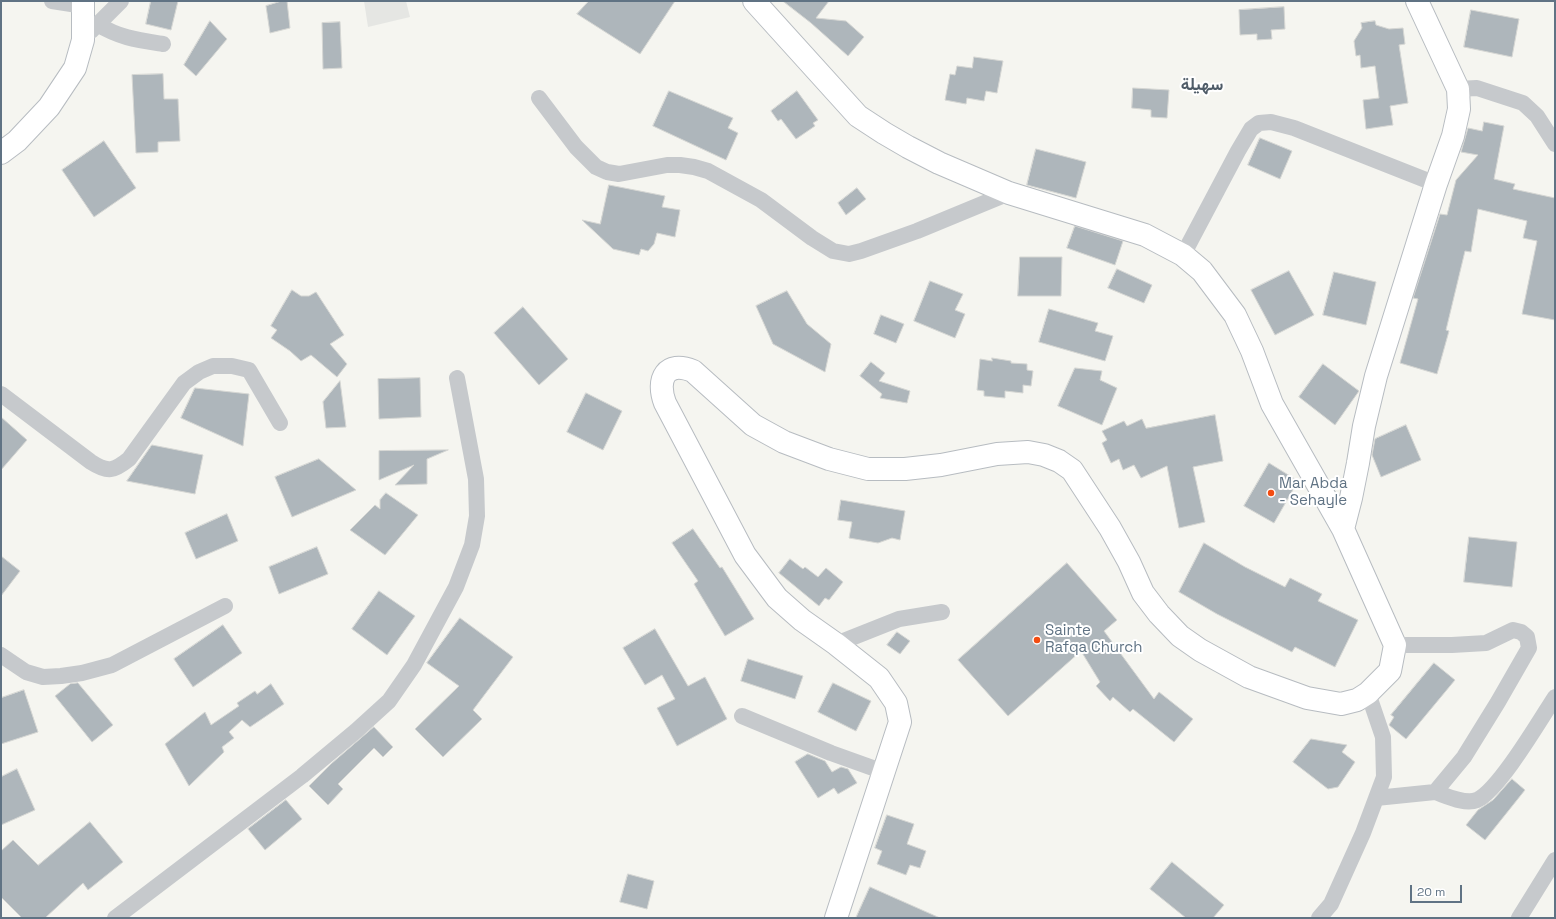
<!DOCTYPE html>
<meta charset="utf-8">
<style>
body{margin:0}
#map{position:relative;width:1556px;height:919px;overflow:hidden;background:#f5f5f0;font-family:"Space Grotesk",sans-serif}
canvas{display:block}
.frame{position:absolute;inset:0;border:2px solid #607384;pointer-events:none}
.scale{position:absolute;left:1410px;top:885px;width:52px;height:18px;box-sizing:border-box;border:2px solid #607384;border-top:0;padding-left:5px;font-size:12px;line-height:14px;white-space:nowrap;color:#607384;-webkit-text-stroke:3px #fff;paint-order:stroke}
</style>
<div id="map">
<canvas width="1556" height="919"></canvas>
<div class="frame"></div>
<div class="scale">20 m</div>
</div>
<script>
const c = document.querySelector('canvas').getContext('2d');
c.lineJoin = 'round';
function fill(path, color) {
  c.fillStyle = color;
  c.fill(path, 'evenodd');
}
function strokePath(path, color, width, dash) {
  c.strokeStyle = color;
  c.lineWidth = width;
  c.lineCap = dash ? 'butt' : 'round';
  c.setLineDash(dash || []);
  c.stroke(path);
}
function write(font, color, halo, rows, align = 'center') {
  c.font = font + ' "Space Grotesk",Vazirmatn,sans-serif';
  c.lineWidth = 4;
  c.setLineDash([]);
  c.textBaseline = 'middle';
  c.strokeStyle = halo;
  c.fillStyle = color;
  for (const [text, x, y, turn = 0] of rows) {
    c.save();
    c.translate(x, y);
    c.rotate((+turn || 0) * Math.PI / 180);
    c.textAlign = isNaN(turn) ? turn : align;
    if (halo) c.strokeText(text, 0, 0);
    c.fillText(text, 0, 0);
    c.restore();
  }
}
fill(new Path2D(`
 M 364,1 L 406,1 L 410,17 L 368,27 Z`), '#e5e6e3');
const building = new Path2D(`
 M 151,1 L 178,1 L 171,30 L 146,24 Z
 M 282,1 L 287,1 L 290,28 L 270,33 L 266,6 Z
 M 589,1 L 675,1 L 640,54 L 577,14 Z
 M 783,1 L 829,1 L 816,18 L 846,21 L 864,37 L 848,56 L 811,23 Z
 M 1284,7 L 1285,29 L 1271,30 L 1272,39 L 1257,40 L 1257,34 L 1240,35 L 1239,10 Z
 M 1471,10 L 1519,19 L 1512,57 L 1464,47 Z
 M 210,21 L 227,39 L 196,76 L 184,65 Z
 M 1375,21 L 1376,25 L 1389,29 L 1403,28 L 1405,44 L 1399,45 L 1408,103 L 1390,106 L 1393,125 L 1366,129 L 1363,100 L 1379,98 L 1375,66 L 1361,68 L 1360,55 L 1356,56 L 1354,41 L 1362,28 L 1361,23 Z
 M 340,22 L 342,68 L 323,69 L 322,23 Z
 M 974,57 L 1003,61 L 997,93 L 986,91 L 984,101 L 967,98 L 966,104 L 945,100 L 950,74 L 955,75 L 957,66 L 972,68 Z
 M 163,74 L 164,99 L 178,99 L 180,141 L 158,142 L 158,152 L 136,153 L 132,75 Z
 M 1133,88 L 1169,90 L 1167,118 L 1151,117 L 1151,110 L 1132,108 Z
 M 669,91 L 733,118 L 728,128 L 738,133 L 726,160 L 653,126 Z
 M 797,91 L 818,120 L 813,123 L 815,126 L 796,139 L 781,119 L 778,121 L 771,111 Z
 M 1484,122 L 1504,126 L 1494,179 L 1515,184 L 1513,189 L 1555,198 L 1555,320 L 1522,314 L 1537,241 L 1523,238 L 1527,221 L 1478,209 L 1471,252 L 1465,251 L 1446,330 L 1449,331 L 1437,374 L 1400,363 L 1418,299 L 1413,298 L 1440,214 L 1447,215 L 1456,180 L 1478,155 L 1461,152 L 1468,128 L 1482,131 Z
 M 1260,138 L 1292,151 L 1280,179 L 1248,165 Z
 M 104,141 L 136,188 L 94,217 L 62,170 Z
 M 1036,149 L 1086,162 L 1076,198 L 1027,185 Z
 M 609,185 L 665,196 L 662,207 L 680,210 L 675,237 L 657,233 L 654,244 L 648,251 L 641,249 L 639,255 L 613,249 L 582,220 L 600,224 Z
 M 857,188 L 866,199 L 846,215 L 838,203 Z
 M 1075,226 L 1123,241 L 1115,265 L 1067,248 Z
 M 1020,257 L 1062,257 L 1061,296 L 1018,296 Z
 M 1117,269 L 1152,285 L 1144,303 L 1108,288 Z
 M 1289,271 L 1314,315 L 1275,335 L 1251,290 Z
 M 1334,272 L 1376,282 L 1366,325 L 1323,315 Z
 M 930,281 L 963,294 L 955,310 L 965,314 L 955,338 L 914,321 Z
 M 292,290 L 301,296 L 309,296 L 316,292 L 344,335 L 330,344 L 347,364 L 337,377 L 311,355 L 301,361 L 290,351 L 271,338 L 277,330 L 271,326 Z
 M 787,291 L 807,324 L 831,344 L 825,372 L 773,344 L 756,306 Z
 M 523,307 L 568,359 L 539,385 L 494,333 Z
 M 1049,309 L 1098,323 L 1095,331 L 1113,336 L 1105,361 L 1039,342 Z
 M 881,315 L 904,324 L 896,343 L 874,334 Z
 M 992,358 L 1011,361 L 1011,363 L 1027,364 L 1027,370 L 1033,371 L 1031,386 L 1023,385 L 1023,393 L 1005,391 L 1005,398 L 984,396 L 984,391 L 977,390 L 980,359 L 992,361 Z
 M 871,362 L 885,373 L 879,381 L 910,391 L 907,403 L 880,398 L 882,394 L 860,376 Z
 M 1323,364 L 1359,391 L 1335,425 L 1299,397 Z
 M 1075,368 L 1102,371 L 1100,380 L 1117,388 L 1102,425 L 1058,406 Z
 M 420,378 L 421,417 L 379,419 L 378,379 Z
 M 340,381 L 346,427 L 326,428 L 323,402 Z
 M 195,388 L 249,394 L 243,446 L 181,418 Z
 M 586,393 L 622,411 L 603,450 L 567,432 Z
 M 1215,415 L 1223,461 L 1193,467 L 1205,522 L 1179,528 L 1167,466 L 1141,478 L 1134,465 L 1123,470 L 1119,459 L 1111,463 L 1102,443 L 1107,440 L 1102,431 L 1124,421 L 1127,426 L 1142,419 L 1146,428 Z
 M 1,417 L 27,440 L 1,470 Z
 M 1406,425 L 1421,460 L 1381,477 L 1372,455 L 1375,439 Z
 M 152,445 L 203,455 L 195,494 L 127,481 Z
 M 448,450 L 427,459 L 427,484 L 395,485 L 414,465 L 379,480 L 379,451 Z
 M 319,459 L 356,490 L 292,517 L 275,477 Z
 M 1269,463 L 1298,481 L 1274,523 L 1244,506 Z
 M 386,493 L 418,515 L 385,555 L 350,530 L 375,505 L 380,509 L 380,500 Z
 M 841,500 L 905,511 L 900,540 L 892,538 L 878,543 L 849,538 L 852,522 L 838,520 Z
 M 227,514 L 238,541 L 196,559 L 185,533 Z
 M 693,529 L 720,568 L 722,567 L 754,619 L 725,636 L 694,584 L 698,581 L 672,543 Z
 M 1469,537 L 1517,542 L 1512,587 L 1464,582 Z
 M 1204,543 L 1245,567 L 1285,587 L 1290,578 L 1322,594 L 1318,601 L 1358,620 L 1335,667 L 1295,647 L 1292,652 L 1217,614 L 1179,592 Z
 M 317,547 L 328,574 L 279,594 L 269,567 Z
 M 1,556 L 20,571 L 1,596 Z
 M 790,559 L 803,569 L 805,567 L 818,577 L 826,568 L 843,582 L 829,600 L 825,598 L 819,606 L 779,573 Z
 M 1067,563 L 1117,620 L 1104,631 L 1154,699 L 1159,692 L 1193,719 L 1174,742 L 1133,709 L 1130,712 L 1113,697 L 1110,701 L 1096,686 L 1100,682 L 1081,651 L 1008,716 L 958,660 Z
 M 379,591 L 415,616 L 387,655 L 352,629 Z
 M 460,618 L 513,657 L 473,710 L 482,719 L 443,757 L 415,729 L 459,686 L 427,663 Z
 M 223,625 L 242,653 L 193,687 L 174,659 Z
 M 655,629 L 688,686 L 705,677 L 727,719 L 677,746 L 657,708 L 675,699 L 662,675 L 645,685 L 623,648 Z
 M 897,632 L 910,641 L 900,654 L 887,645 Z
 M 748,659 L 803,676 L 795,699 L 741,681 Z
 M 1434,663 L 1455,680 L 1406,739 L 1389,725 L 1394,717 L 1391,715 Z
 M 78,683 L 113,725 L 92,742 L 55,696 L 70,684 Z
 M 833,683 L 871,701 L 856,731 L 818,712 Z
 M 271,684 L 284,704 L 250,727 L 242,720 L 229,732 L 234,738 L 222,747 L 224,752 L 189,786 L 165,744 L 205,712 L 211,725 L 239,706 L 237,703 L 255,691 L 257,694 Z
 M 24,690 L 38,732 L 1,744 L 1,698 Z
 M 374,727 L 393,747 L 383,757 L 374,748 L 338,784 L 343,789 L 328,805 L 309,786 L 331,764 Z
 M 1311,739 L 1347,745 L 1342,752 L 1355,762 L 1338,787 L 1328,789 L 1293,762 Z
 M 808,754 L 825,761 L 832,772 L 841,767 L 848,769 L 857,783 L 838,794 L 834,788 L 818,798 L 795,762 Z
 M 17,769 L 35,810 L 1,825 L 1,777 Z
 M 1512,779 L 1525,790 L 1485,840 L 1466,825 L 1478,810 L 1493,800 Z
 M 286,800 L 302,819 L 265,850 L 248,829 Z
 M 887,815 L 914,824 L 907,844 L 926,851 L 920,868 L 910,865 L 906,875 L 877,864 L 882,851 L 875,848 Z
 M 90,822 L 123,862 L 88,890 L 83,883 L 45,918 L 22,918 L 1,897 L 1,851 L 13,840 L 38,865 Z
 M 1172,862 L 1224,905 L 1213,918 L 1186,918 L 1150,889 Z
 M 628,874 L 654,881 L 647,909 L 620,902 Z
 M 870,887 L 940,918 L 856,918 Z`);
fill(building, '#aeb6bb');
strokePath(building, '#d5d6d3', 1);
const secondary = new Path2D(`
 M 754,1 L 858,116 L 884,133 L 908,147 L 939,163 L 1009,193 L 1145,235 L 1183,255 L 1202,271 L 1235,315 L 1252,351 L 1272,404 L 1343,529 L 1395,645 L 1390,671 L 1368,693 L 1357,700 L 1341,704 L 1307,698 L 1249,677 L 1200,650 L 1180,636 L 1159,614 L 1143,593 L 1129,562 L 1110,528 L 1072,470 L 1059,461 L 1044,455 L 1028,452 L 997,454 L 941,465 L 905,469 L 868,469 L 829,459 L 784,442 L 753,425 L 693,371 C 666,360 656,379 665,403 L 745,555 L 777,598 L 802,620 L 836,644 L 879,678 L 896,703 L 900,722 L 836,918
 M 1,153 L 17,141 L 49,107 L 75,68 L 83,40 L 83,1
 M 1343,529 L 1351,498 L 1358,463 L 1364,426 L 1376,376 L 1436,184 L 1453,136 L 1459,109 L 1458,89 L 1417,1`);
strokePath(secondary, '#b7bcc1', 24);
strokePath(new Path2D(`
 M 52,1 L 84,6
 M 97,24 C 120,38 137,40 163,44
 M 91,31 L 121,1
 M 1458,89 L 1477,88 L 1523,103 L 1537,116 L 1555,144
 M 539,98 L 576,147 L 596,167 L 607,172 L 619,174 L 667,165 L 680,165 L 694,167 L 708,171 L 761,200 L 812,238 L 833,251 L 849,254 L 861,251 L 917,231 L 1009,193
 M 1183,255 L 1238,151 L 1251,129 L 1259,123 L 1271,122 L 1294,128 L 1436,184
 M 1,394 L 91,462 C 108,473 114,471 129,459 L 184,383 L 199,372 L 213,366 L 232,366 L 249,370 L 280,423
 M 836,644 L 899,619 L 942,612
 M 1395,645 L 1452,645 L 1486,643 L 1513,630 L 1521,632 L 1527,637 L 1529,648 L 1498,702 L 1464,757 L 1435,792 C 1447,796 1465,805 1477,800 C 1499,790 1540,720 1555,697
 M 1,655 L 26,672 L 43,677 L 61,676 L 82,673 L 112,665 L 225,606
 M 742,716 L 831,753 L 884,772
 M 1376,798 L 1435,792
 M 115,918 L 302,776 L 356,731 L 389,701 L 414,665 L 456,587 L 472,545 L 477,516 L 476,479 L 457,378
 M 1319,918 L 1331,904 L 1363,833 L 1384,777 L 1383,737 L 1368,693
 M 1519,918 L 1555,860`), '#c6c9cc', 16);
strokePath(secondary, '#fff', 22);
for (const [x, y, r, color] of [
 [1271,493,4,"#f34c11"],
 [1037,640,4,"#f34c11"]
]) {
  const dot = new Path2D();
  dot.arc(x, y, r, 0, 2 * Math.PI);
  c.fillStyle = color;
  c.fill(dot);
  strokePath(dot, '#fff', 1.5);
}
write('15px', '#607384', '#fff', [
 ["Mar Abda",1279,484],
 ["- Sehayle",1279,501],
 ["Sainte",1045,631],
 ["Rafqa Church",1045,648]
], 'left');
write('bold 17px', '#4f5c68', '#fff', [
 ["سهيلة",1202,85]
]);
</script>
